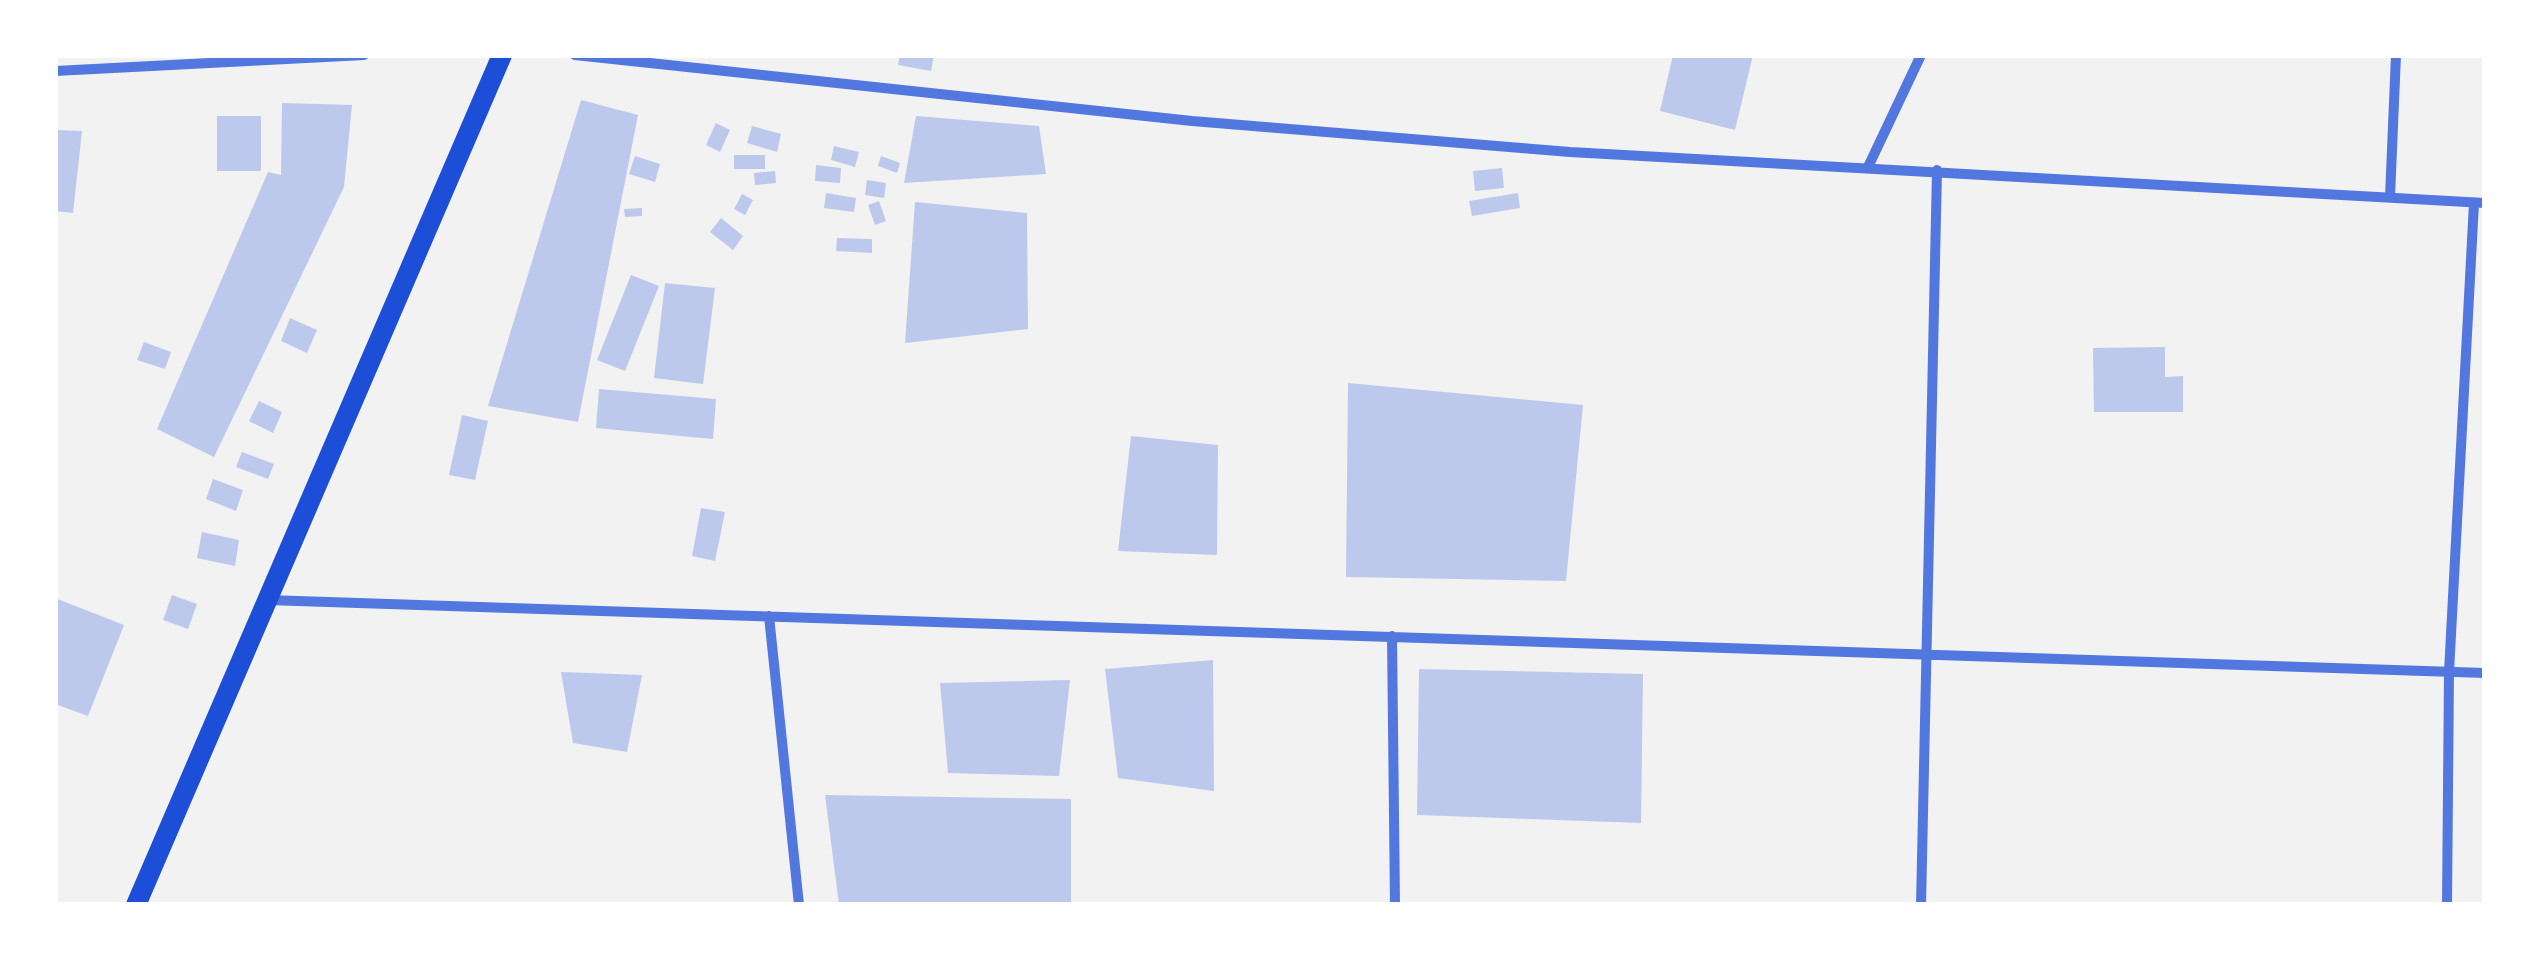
<!DOCTYPE html>
<style>
body{margin:0}
#map{position:relative;width:2540px;height:960px;overflow:hidden;background:#f2f2f2;font-family:Karla,sans-serif}
canvas{display:block}
.frame{position:absolute;inset:0;border:58px solid #fff;pointer-events:none}
</style>
<div id="map">
<canvas width="2540" height="960"></canvas>
<div class="frame"></div>
</div>
<script>
const c = document.querySelector('canvas').getContext('2d');
c.lineJoin = 'round';
function fill(path, color) {
  c.fillStyle = color;
  c.fill(path, 'evenodd');
}
function strokePath(path, color, width, dash) {
  c.strokeStyle = color;
  c.lineWidth = width;
  c.lineCap = dash ? 'butt' : 'round';
  c.setLineDash(dash || []);
  c.stroke(path);
}
fill(new Path2D(`
 M 900,55 L 934,55 L 931,71 L 898,65 Z
 M 1673,55 L 1753,55 L 1735,130 L 1660,111 Z
 M 581,100 L 638,115 L 578,422 L 488,406 Z
 M 282,103 L 352,105 L 344,187 L 214,457 L 157,429 L 268,172 L 281,175 Z
 M 217,116 L 261,116 L 261,171 L 217,171 Z
 M 916,116 L 1039,126 L 1046,174 L 904,183 Z
 M 716,123 L 730,130 L 720,152 L 706,145 Z
 M 752,126 L 781,134 L 777,152 L 747,143 Z
 M 55,130 L 82,131 L 73,213 L 55,211 Z
 M 834,146 L 859,152 L 855,167 L 831,160 Z
 M 734,155 L 765,155 L 765,169 L 734,169 Z
 M 635,156 L 660,164 L 655,182 L 629,174 Z
 M 881,156 L 900,163 L 897,173 L 878,166 Z
 M 816,165 L 841,168 L 840,183 L 815,181 Z
 M 1502,168 L 1504,188 L 1475,191 L 1473,171 Z
 M 775,171 L 776,183 L 755,185 L 754,173 Z
 M 867,180 L 886,183 L 884,198 L 865,195 Z
 M 826,193 L 856,198 L 854,212 L 824,208 Z
 M 1518,193 L 1520,208 L 1472,216 L 1469,201 Z
 M 742,194 L 753,200 L 745,215 L 734,209 Z
 M 879,201 L 886,221 L 875,225 L 868,205 Z
 M 915,202 L 1027,213 L 1028,329 L 905,343 Z
 M 642,208 L 642,216 L 625,217 L 624,209 Z
 M 721,218 L 743,236 L 733,250 L 710,232 Z
 M 837,238 L 872,239 L 872,253 L 836,251 Z
 M 631,275 L 659,286 L 625,371 L 597,360 Z
 M 665,283 L 715,288 L 703,384 L 654,378 Z
 M 290,318 L 317,330 L 307,353 L 281,341 Z
 M 144,342 L 171,352 L 165,369 L 137,360 Z
 M 2165,347 L 2165,377 L 2183,376 L 2183,412 L 2094,412 L 2093,348 Z
 M 1348,383 L 1583,405 L 1566,581 L 1346,577 Z
 M 599,389 L 716,399 L 713,439 L 596,428 Z
 M 259,401 L 282,412 L 273,433 L 249,421 Z
 M 462,415 L 488,421 L 475,480 L 449,475 Z
 M 1131,436 L 1218,445 L 1217,555 L 1118,551 Z
 M 242,452 L 274,464 L 268,479 L 236,467 Z
 M 213,479 L 243,490 L 236,511 L 206,499 Z
 M 701,508 L 725,512 L 715,561 L 692,556 Z
 M 202,532 L 239,540 L 235,566 L 197,558 Z
 M 172,595 L 197,604 L 188,629 L 163,620 Z
 M 55,598 L 124,625 L 88,716 L 55,704 Z
 M 1213,660 L 1214,791 L 1118,778 L 1105,669 Z
 M 1419,669 L 1643,674 L 1641,823 L 1417,815 Z
 M 561,672 L 642,675 L 627,752 L 573,743 Z
 M 1070,680 L 1059,776 L 948,773 L 940,683 Z
 M 825,795 L 1071,799 L 1071,905 L 839,905 Z`), '#bdc9ec');
strokePath(new Path2D(`
 M 575,55 L 1192,121 L 1570,152 L 2485,203
 M 55,71 L 364,55
 M 1868,167 L 1921,55
 M 2390,197 L 2396,55
 M 267,600 L 2485,673
 M 769,616 L 799,905
 M 1392,636 L 1395,905
 M 1921,905 L 1937,170
 M 2447,905 L 2449,672 L 2474,203`), '#5277de', 10);
strokePath(new Path2D(`
 M 136,905 L 502,55`), '#1d4ed8', 20);
</script>
